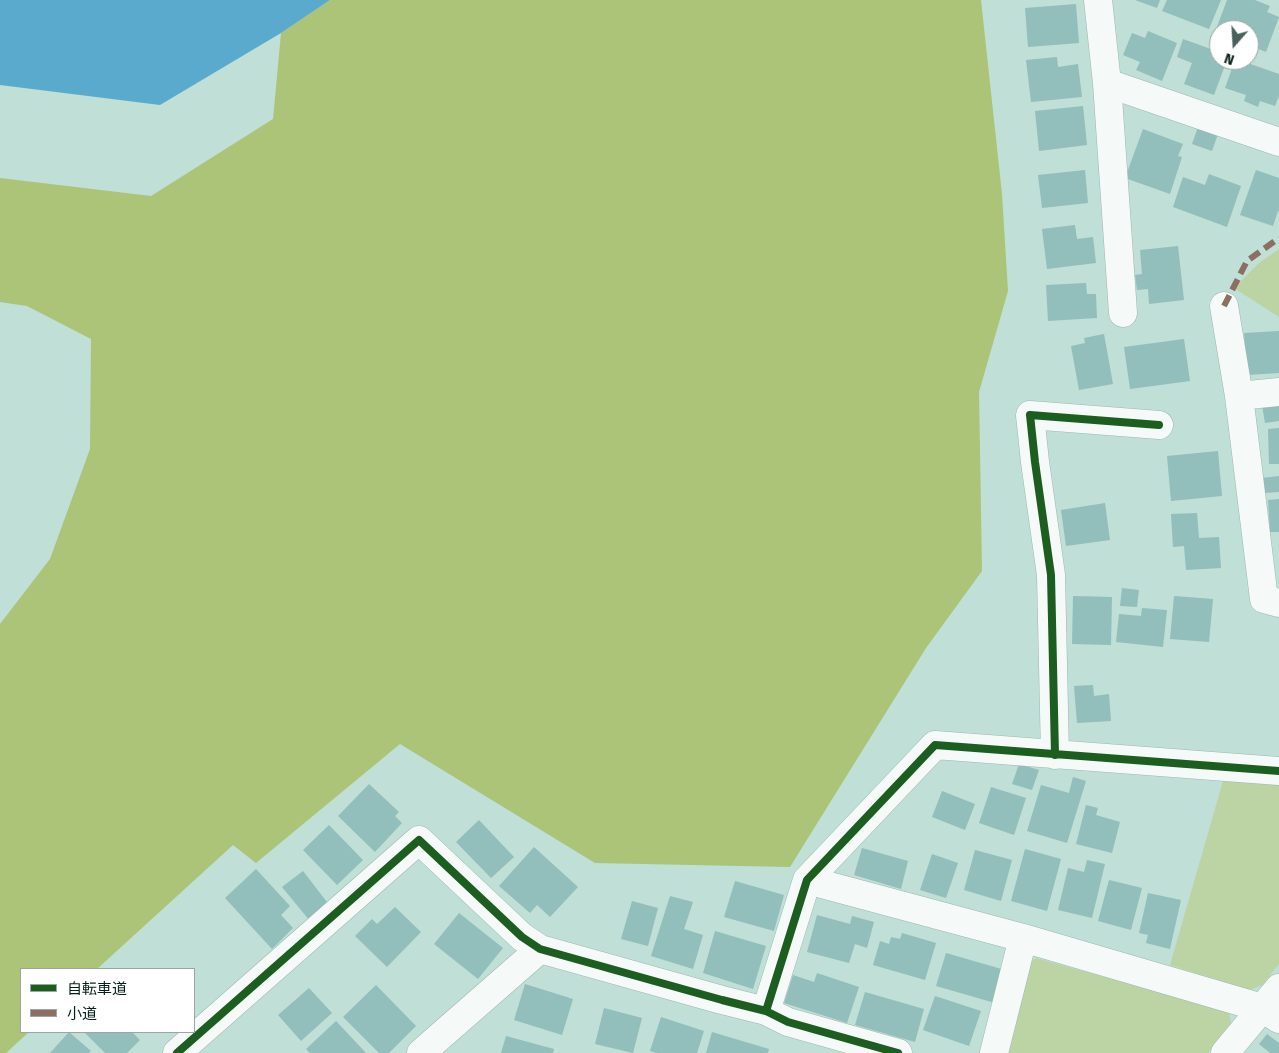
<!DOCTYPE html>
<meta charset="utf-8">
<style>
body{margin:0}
#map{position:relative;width:1279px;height:1053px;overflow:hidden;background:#bfdfd7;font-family:"Fira Sans","Noto Sans JP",sans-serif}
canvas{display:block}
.legend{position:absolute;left:20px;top:968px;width:175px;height:65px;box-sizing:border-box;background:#fff;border:1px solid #9ca5a3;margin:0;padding:6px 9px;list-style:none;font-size:15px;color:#071f1a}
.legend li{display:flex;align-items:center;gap:10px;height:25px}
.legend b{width:25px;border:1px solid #9ca5a3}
.north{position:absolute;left:1209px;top:20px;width:50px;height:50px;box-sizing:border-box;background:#fff;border:1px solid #9ca5a3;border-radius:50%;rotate:199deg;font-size:14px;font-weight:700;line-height:20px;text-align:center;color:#071f1a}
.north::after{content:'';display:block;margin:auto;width:18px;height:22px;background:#47625c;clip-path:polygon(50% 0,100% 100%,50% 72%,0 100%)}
</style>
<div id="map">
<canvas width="1279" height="1053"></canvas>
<ul class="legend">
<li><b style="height:6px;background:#1b5e20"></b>自転車道</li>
<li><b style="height:6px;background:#8d6e63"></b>小道</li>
</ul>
<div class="north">N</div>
</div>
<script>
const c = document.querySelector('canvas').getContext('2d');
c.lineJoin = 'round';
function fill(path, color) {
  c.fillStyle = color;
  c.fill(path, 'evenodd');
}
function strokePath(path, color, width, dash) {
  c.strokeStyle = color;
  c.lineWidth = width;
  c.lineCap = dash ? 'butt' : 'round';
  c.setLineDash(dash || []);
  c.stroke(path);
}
fill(new Path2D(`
 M 1279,249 L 1279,317 L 1234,288 L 1259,263 Z
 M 1223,781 L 1279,785 L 1279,964 L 1262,985 L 1250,990 L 1170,965 Z
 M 1036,958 L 1229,1012 L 1231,1024 L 1208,1053 L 1005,1053 L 1027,964 Z`), '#bcd3a4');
fill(new Path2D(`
 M 330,0 L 981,0 L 1002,194 L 1008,291 L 979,392 L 982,571 L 926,648 L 790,867 L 595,863 L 400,744 L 256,863 L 233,845 L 97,969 L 21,969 L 21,1032 L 29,1032 L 6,1053 L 0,1053 L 0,624 L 50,559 L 90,449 L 91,339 L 27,306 L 0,302 L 0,178 L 151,196 L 273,119 L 281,33 Z`), '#abc477');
fill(new Path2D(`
 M 0,0 L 330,0 L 281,33 L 160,105 L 0,85 Z`), '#5aaace');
fill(new Path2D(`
 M 1135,0 L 1160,0 L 1157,8 Z
 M 1167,0 L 1221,0 L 1209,29 L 1162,11 Z
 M 1227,0 L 1255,0 L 1270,6 L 1267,12 L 1279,17 L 1266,52 L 1249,45 L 1249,30 L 1219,30 L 1219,34 L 1215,32 Z
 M 1076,4 L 1079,43 L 1028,47 L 1025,8 Z
 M 1148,31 L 1177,43 L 1162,81 L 1136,70 L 1140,62 L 1123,55 L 1132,33 L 1145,38 Z
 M 1183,39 L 1219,52 L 1219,60 L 1227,60 L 1214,95 L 1184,84 L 1192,63 L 1177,57 Z
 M 1057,57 L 1058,67 L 1078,64 L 1082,97 L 1031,102 L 1026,60 Z
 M 1235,60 L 1239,60 L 1279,74 L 1279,96 L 1275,106 L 1260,101 L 1258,107 L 1244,101 L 1246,95 L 1225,88 Z
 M 1083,106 L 1087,145 L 1039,151 L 1035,111 Z
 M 1199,124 L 1219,131 L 1212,151 L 1192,144 Z
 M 1143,129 L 1183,144 L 1178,156 L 1182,157 L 1170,194 L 1125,178 Z
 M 1085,170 L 1088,203 L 1042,208 L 1038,175 Z
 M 1256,170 L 1279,178 L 1279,211 L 1278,211 L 1273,226 L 1240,215 Z
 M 1209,174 L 1241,186 L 1227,227 L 1173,207 L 1183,177 L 1205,185 Z
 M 1075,225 L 1077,239 L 1093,237 L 1096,263 L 1047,269 L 1042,229 Z
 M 1178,246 L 1184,300 L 1149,304 L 1148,289 L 1137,290 L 1135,275 L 1142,274 L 1140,250 Z
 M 1086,283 L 1087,294 L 1096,294 L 1097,318 L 1048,321 L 1046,285 Z
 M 1279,331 L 1279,373 L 1247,375 L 1244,333 Z
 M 1104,334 L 1113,384 L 1079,390 L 1071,346 L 1085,343 L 1084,338 Z
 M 1184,339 L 1190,381 L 1130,389 L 1124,347 Z
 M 1279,402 L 1279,421 L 1265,423 L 1262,405 Z
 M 1279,428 L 1279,464 L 1269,464 L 1268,429 Z
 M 1218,451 L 1222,496 L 1171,501 L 1167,456 Z
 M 1279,476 L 1279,492 L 1263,493 L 1262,478 Z
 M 1279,499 L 1279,532 L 1270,532 L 1268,500 Z
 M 1105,503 L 1110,540 L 1066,546 L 1061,510 Z
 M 1197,513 L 1199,538 L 1219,537 L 1221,568 L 1186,570 L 1184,546 L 1173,547 L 1171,514 Z
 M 1122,588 L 1139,590 L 1137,607 L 1120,606 Z
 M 1073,596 L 1112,597 L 1111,645 L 1072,644 Z
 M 1174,596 L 1213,599 L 1209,642 L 1170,639 Z
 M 1142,608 L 1167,610 L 1163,647 L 1116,642 L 1119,614 L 1141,616 Z
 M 1093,685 L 1094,696 L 1109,694 L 1111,721 L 1077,723 L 1074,686 Z
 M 1019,764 L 1039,770 L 1032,790 L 1012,784 Z
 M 1073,777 L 1086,781 L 1067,843 L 1027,831 L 1041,785 L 1069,793 Z
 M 369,784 L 399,812 L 395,816 L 402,823 L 375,852 L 338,816 Z
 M 991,787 L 1026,798 L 1014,835 L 979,823 Z
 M 942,791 L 975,804 L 965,830 L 932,817 Z
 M 1086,805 L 1098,808 L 1096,815 L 1120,822 L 1112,853 L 1076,844 Z
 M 479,820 L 514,857 L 491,878 L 456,842 Z
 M 329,825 L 363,860 L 337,885 L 303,850 Z
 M 534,847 L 578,887 L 550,917 L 537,905 L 530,913 L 499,886 Z
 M 862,848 L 908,861 L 901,889 L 854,875 Z
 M 1025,849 L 1061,859 L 1047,911 L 1011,901 Z
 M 975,850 L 1012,860 L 1001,901 L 964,890 Z
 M 932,854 L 958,863 L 946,898 L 920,890 Z
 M 1087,860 L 1105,864 L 1092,918 L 1058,910 L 1068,868 L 1084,872 Z
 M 256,869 L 290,906 L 281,915 L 293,928 L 272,949 L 225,898 Z
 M 303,871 L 330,906 L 310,921 L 282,887 Z
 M 1109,880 L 1142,888 L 1131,930 L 1098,921 Z
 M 735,881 L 784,895 L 774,931 L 724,917 Z
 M 1148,893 L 1181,900 L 1170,949 L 1146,943 L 1148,935 L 1139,933 Z
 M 670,896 L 693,902 L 684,929 L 703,935 L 693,969 L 651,956 Z
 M 632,901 L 658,908 L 648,946 L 621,939 Z
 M 395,907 L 421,932 L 387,967 L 355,936 L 372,919 L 377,924 Z
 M 459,913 L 503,948 L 478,979 L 434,944 Z
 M 817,915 L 850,924 L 852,916 L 874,922 L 867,948 L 855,944 L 849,963 L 807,952 Z
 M 715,931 L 766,946 L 753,989 L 703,973 Z
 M 902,933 L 936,943 L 925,980 L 873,965 L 880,941 L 889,944 L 891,937 L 900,939 Z
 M 946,953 L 1005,970 L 995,1003 L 936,986 Z
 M 817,973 L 859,987 L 847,1023 L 784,1003 L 793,975 L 814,982 Z
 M 525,984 L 573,999 L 562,1035 L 514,1020 Z
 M 376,985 L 416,1026 L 389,1053 L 379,1053 L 343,1017 Z
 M 309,988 L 332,1013 L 301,1041 L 278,1015 Z
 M 865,992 L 924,1009 L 915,1042 L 855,1025 Z
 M 935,996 L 981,1011 L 969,1046 L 923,1030 Z
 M 604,1008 L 642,1018 L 633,1053 L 595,1044 Z
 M 661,1017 L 704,1031 L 697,1053 L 657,1053 L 650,1051 Z
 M 336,1021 L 366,1053 L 310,1053 L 306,1049 Z
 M 69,1032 L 91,1051 L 89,1053 L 50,1053 Z
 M 84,1032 L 132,1032 L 140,1040 L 127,1053 L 105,1053 Z
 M 712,1032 L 769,1049 L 768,1053 L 706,1053 Z
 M 1267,1034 L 1279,1043 L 1279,1053 L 1270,1053 L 1259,1044 Z
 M 506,1036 L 554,1049 L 553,1053 L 501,1053 Z`), '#92bebb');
const minor = new Path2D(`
 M 1098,0 L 1107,83 L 1123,313
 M 1107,83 L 1279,142
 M 1224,306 L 1239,396 L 1264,599 L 1279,603
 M 1239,396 L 1279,392
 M 1055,755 L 1051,575 L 1035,462 L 1030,415 L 1159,425
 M 807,880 L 1023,938 L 994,1053
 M 1023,938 L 1262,1008 L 1279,1019
 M 766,1011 L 807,880 L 935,745 L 1279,771
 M 177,1053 L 419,840 L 522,937 L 540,949 L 722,1000 L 766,1011 L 788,1022 L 898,1053
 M 421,1053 L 540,949
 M 1225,1053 L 1279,988`);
strokePath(minor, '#9db6b0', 29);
strokePath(minor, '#f5faf9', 28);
strokePath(new Path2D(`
 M 1224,306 L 1247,261 L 1279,238`), '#8d6e63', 6, [12, 6]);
strokePath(new Path2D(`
 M 1055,755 L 1051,575 L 1035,462 L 1030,415 L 1159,425
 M 766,1011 L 807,880 L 935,745 L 1279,771
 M 177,1053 L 419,840 L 522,937 L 540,949 L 722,1000 L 766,1011 L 788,1022 L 898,1053`), '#1b5e20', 8);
</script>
